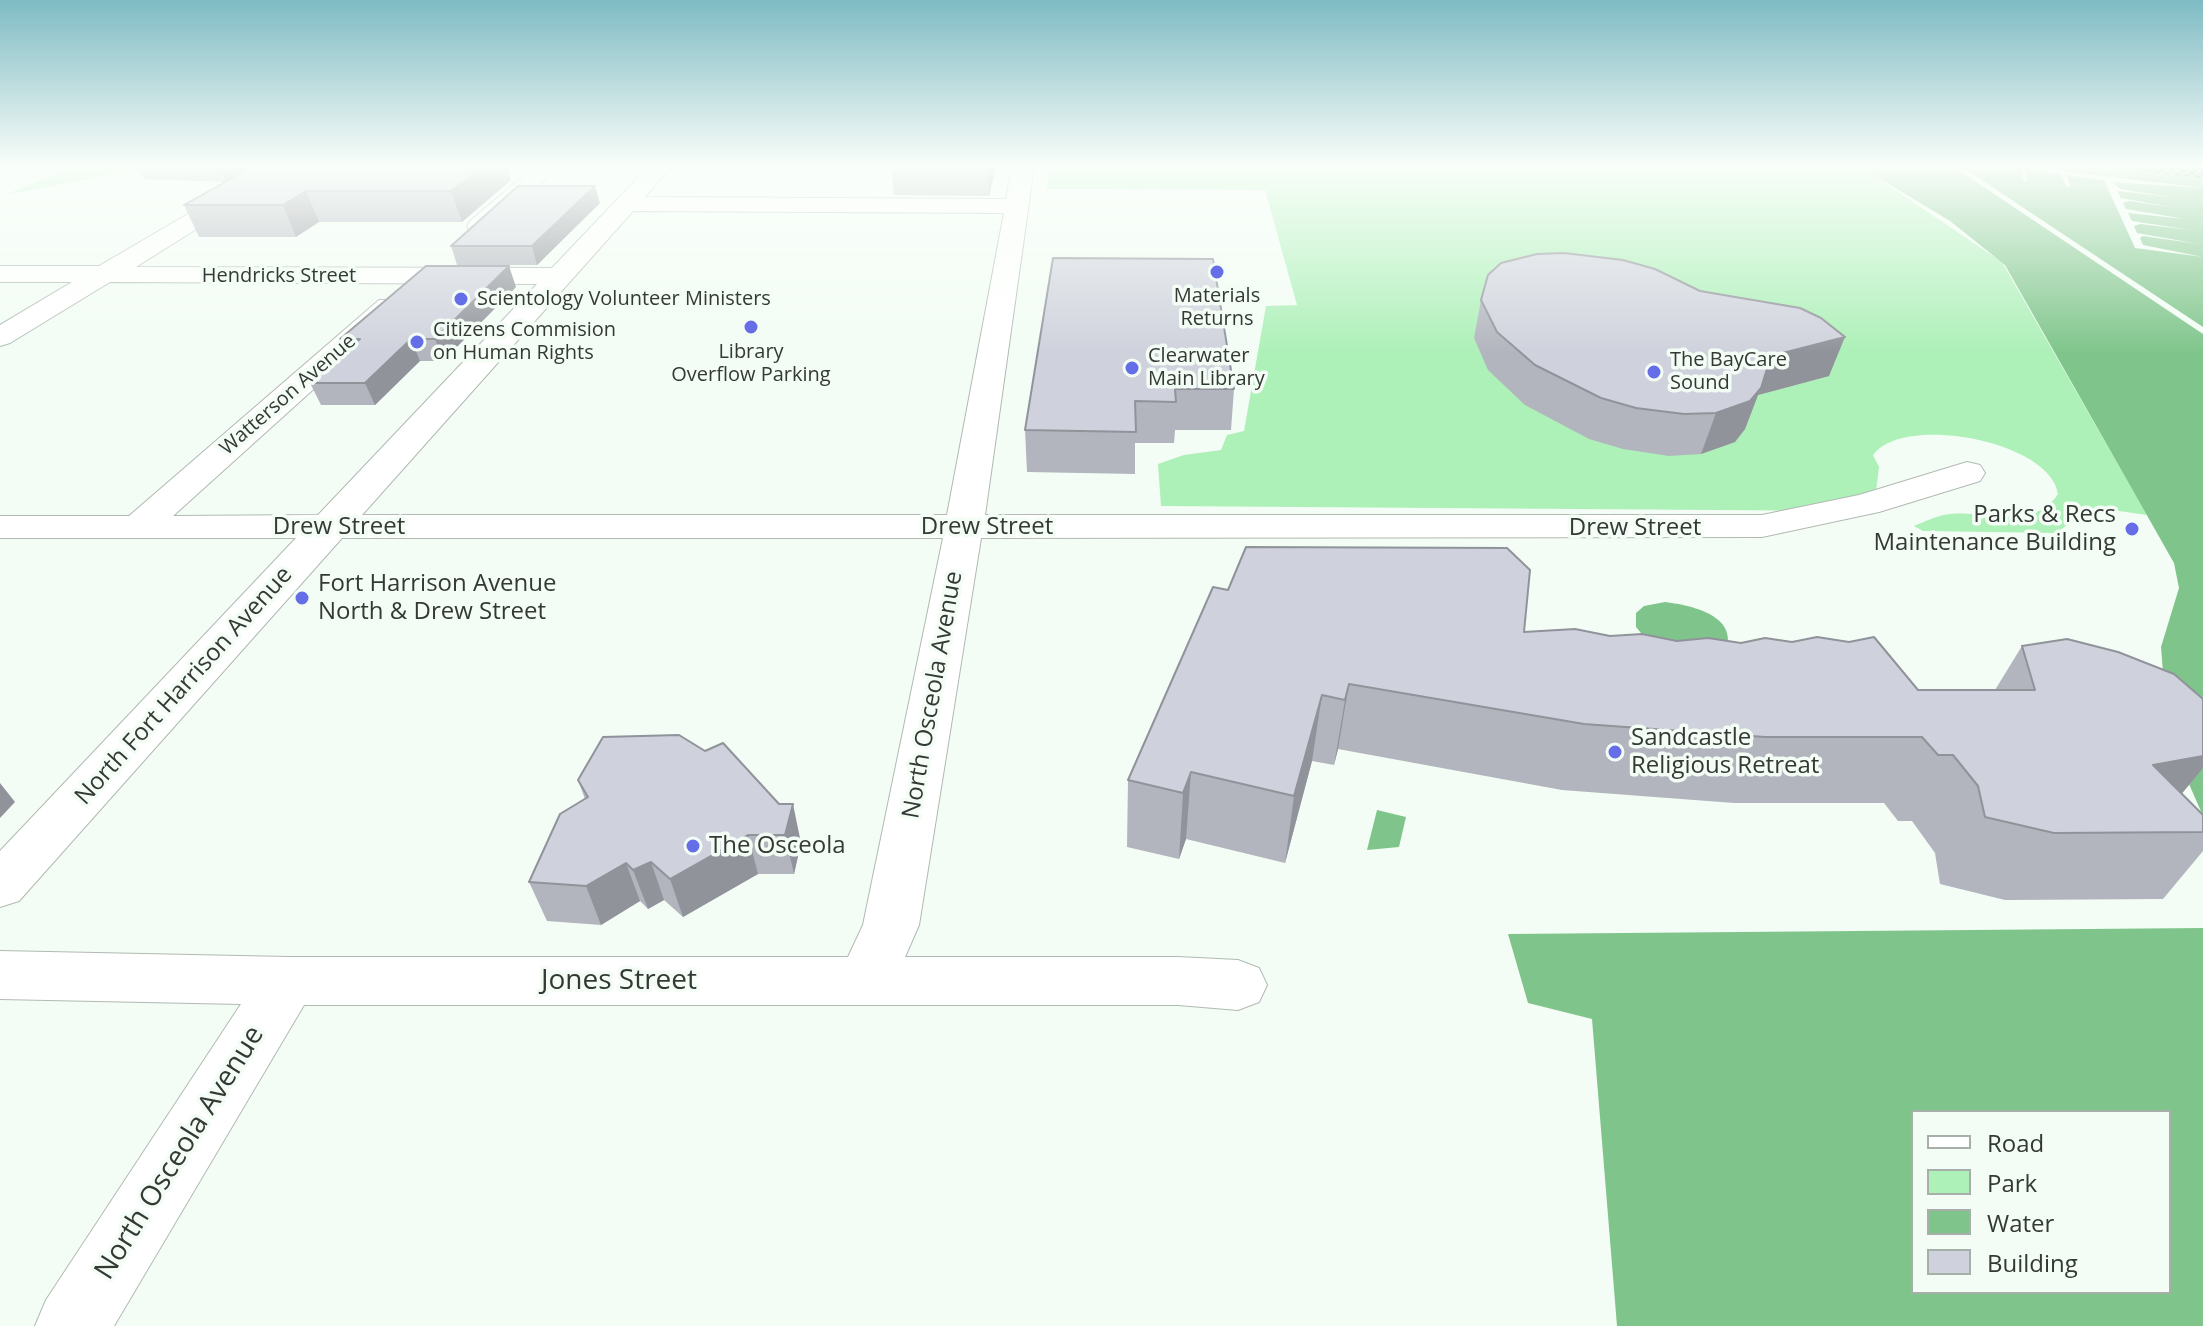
<!DOCTYPE html>
<style>
body{margin:0}
#map{position:relative;width:2203px;height:1326px;overflow:hidden;background:#f3fdf5;font-family:"Open Sans",sans-serif}
canvas{display:block}
.legend{position:absolute;left:1911px;top:1110px;width:260px;height:184px;box-sizing:border-box;background:#f3fdf5;border:2px solid #a7afa9;margin:0;padding:10px 14px;list-style:none;font-size:24px;color:#353936}
.legend li{display:flex;align-items:center;gap:16px;height:40px}
.legend b{width:40px;border:2px solid #a7afa9}
</style>
<div id="map">
<canvas width="2203" height="1326"></canvas>
<ul class="legend">
<li><b style="height:10px;background:#fff"></b>Road</li>
<li><b style="height:22px;background:#adf0b8"></b>Park</li>
<li><b style="height:22px;background:#7fc58b"></b>Water</li>
<li><b style="height:22px;background:#cfd2dc"></b>Building</li>
</ul>
</div>
<script>
const c = document.querySelector('canvas').getContext('2d');
c.lineJoin = 'round';
function fill(path, color) {
  c.fillStyle = color;
  c.fill(path, 'evenodd');
}
function strokePath(path, color, width, dash) {
  c.strokeStyle = color;
  c.lineWidth = width;
  c.lineCap = dash ? 'butt' : 'round';
  c.setLineDash(dash || []);
  c.stroke(path);
}
function write(font, color, halo, rows, align = 'center') {
  c.font = font + ' "Open Sans",sans-serif';
  c.lineWidth = 7;
  c.setLineDash([]);
  c.textBaseline = 'middle';
  c.strokeStyle = halo;
  c.fillStyle = color;
  for (const [text, x, y, turn = 0] of rows) {
    c.save();
    c.translate(x, y);
    c.rotate((+turn || 0) * Math.PI / 180);
    c.textAlign = isNaN(turn) ? turn : align;
    if (halo) c.strokeText(text, 0, 0);
    c.fillText(text, 0, 0);
    c.restore();
  }
}
fill(new Path2D(`
 M 72,167 L 152,167 L 5,195 Z
 M 1051,167 L 1867,167 L 1867,171 L 2002,262 L 2147,515 L 2105,509 L 2084,511 L 2057,533 L 1923,531 L 1914,526 C 1926,521 1938,515 1951,514 C 1986,510 2034,531 2058,494 C 2051,441 1903,413 1873,455 L 1879,467 L 1875,499 L 1854,511 L 1161,506 L 1158,464 L 1184,455 L 1221,450 L 1227,435 L 1244,431 L 1266,306 L 1297,305 L 1265,190 L 1046,189 Z`), '#adf0b8');
fill(new Path2D(`
 M 1867,167 L 2203,167 L 2203,816 L 2168,736 L 2161,647 L 2179,588 L 2174,563 L 2005,265 L 1950,221 L 1867,171 Z
 M 1665,602 C 1688,605 1731,613 1728,643 L 1725,647 L 1645,638 L 1636,627 L 1636,613 L 1644,606 Z
 M 1377,810 L 1406,817 L 1399,847 L 1367,850 Z
 M 2203,928 L 2203,1326 L 1617,1326 L 1592,1019 L 1528,1003 L 1508,934 ZM 1913,1112 L 2169,1112 L 2169,1292 L 1913,1292 Z`), '#7fc58b');
fill(new Path2D(`
 M 1954,167 L 1962,167 L 2203,327 L 2203,334 Z
 M 2007,167 L 2060,167 L 2062,171 L 2203,188 L 2112,182 L 2120,189 L 2171,197 L 2117,191 L 2121,198 L 2177,208 L 2130,201 L 2123,203 L 2126,209 L 2185,219 L 2128,213 L 2132,221 L 2191,230 L 2140,224 L 2134,226 L 2137,233 L 2199,244 L 2143,236 L 2140,238 L 2143,245 L 2203,257 L 2135,248 L 2104,180 L 2066,175 L 2071,187 L 2066,186 L 2061,174 L 2029,170 L 2025,171 L 2028,181 L 2024,181 L 2021,170 Z`), '#f3fdf5');
strokePath(new Path2D(`
 M 2115,167 L 2203,177
 M 2139,167 L 2203,174
 M 2162,167 L 2203,172`), '#0f5e29', 2, [6, 4]);
const minor = new Path2D(`
 M 268,167 L 295,167 L 136,267 L 552,268 L 648,167 L 671,167 L 645,197 L 1006,199 L 1012,167 L 1034,167 L 985,515 L 1762,515 L 1859,495 L 1967,462 L 1980,465 L 1985,473 L 1980,481 L 1879,512 L 1762,537 L 981,538 L 919,925 L 905,957 L 1178,957 L 1238,960 L 1259,968 L 1267,985 L 1259,1002 L 1238,1010 L 1178,1005 L 304,1005 L 114,1326 L 35,1326 L 46,1300 L 241,1004 L 0,999 L 0,951 L 288,957 L 848,957 L 863,925 L 943,538 L 342,538 L 19,901 L 0,907 L 0,851 L 296,538 L 0,538 L 0,516 L 129,516 L 379,300 L 399,300 L 403,306 L 399,312 L 173,516 L 318,515 L 537,284 L 110,282 L 10,343 L 0,346 L 0,325 L 72,282 L 0,282 L 0,266 L 99,266 ZM 633,211 L 1004,213 L 947,515 L 362,515 Z
 M 534,167 L 558,167 L 488,231 L 470,231 L 467,226 L 470,221 Z`);
strokePath(minor, '#b1bab2', 2);
fill(minor, '#fff');
fill(new Path2D(`
 M 138,167 L 508,167 L 511,180 L 462,222 L 319,222 L 296,237 L 199,237 L 184,205 L 224,182 L 144,179 Z
 M 891,167 L 996,167 L 989,196 L 894,195 Z
 M 600,203 L 537,265 L 457,265 L 451,246 Z
 M 1053,258 L 1234,389 L 1231,430 L 1175,430 L 1174,443 L 1135,443 L 1135,474 L 1027,472 L 1025,430 Z
 M 516,287 L 443,361 L 420,361 L 375,405 L 321,405 L 310,383 L 345,352 L 340,339 Z
 M 1481,300 L 1829,376 L 1758,395 L 1745,429 L 1735,442 L 1701,454 L 1669,456 L 1623,449 L 1589,439 L 1525,405 L 1488,370 L 1474,338 Z
 M 1228,590 L 1524,632 L 1610,636 L 1918,690 L 1995,690 L 2022,646 L 2182,794 L 2203,815 L 2203,851 L 2163,899 L 2005,900 L 1940,884 L 1935,853 L 1912,821 L 1898,821 L 1884,803 L 1734,803 L 1562,790 L 1338,749 L 1334,765 L 1312,761 L 1285,863 L 1186,839 L 1179,859 L 1127,847 L 1128,780 Z
 M 603,737 L 801,843 L 794,874 L 758,874 L 683,917 L 664,900 L 648,909 L 640,901 L 601,925 L 547,921 L 529,882 L 585,799 L 578,780 Z`), '#b2b5bd');
fill(new Path2D(`
 M 220,167 L 255,167 L 227,183 Z
 M 482,167 L 508,167 L 511,180 L 462,222 L 451,191 Z
 M 988,167 L 996,167 L 989,196 Z
 M 595,186 L 600,203 L 537,265 L 532,246 Z
 M 306,191 L 319,222 L 296,237 L 283,205 Z
 M 509,266 L 516,287 L 443,361 L 435,339 Z
 M 1845,337 L 1829,376 L 1758,395 L 1745,429 L 1735,442 L 1701,454 L 1716,413 L 1771,356 Z
 M 411,339 L 420,361 L 375,405 L 365,383 Z
 M 1349,684 L 1338,749 L 1334,765 L 1345,700 Z
 M 1322,695 L 1312,761 L 1285,863 L 1294,796 Z
 M 2203,756 L 2203,768 L 2175,802 L 2153,765 Z
 M 1191,772 L 1186,839 L 1179,859 L 1183,793 Z
 M 0,783 L 15,802 L 0,818 Z
 M 793,804 L 801,843 L 794,874 L 785,835 Z
 M 748,835 L 758,874 L 683,917 L 670,879 Z
 M 651,862 L 664,900 L 648,909 L 633,870 Z
 M 626,863 L 640,901 L 601,925 L 586,886 Z`), '#91939a');
const building = new Path2D(`
 M 252,167 L 482,167 L 451,191 L 306,191 L 283,205 L 184,205 Z
 M 518,186 L 595,186 L 532,246 L 451,246 Z
 M 1564,253 L 1623,260 L 1655,269 L 1700,291 L 1800,308 L 1821,318 L 1845,337 L 1771,356 L 1761,388 L 1750,401 L 1716,413 L 1684,414 L 1636,408 L 1601,398 L 1535,365 L 1497,332 L 1481,300 L 1488,275 L 1501,263 L 1537,254 Z
 M 1053,258 L 1213,259 L 1234,389 L 1175,389 L 1176,402 L 1135,401 L 1136,432 L 1025,430 Z
 M 426,266 L 509,266 L 435,339 L 411,339 L 365,383 L 310,383 L 360,339 L 340,339 Z
 M 1246,547 L 1507,548 L 1530,570 L 1524,632 L 1575,629 L 1610,636 L 1642,634 L 1677,641 L 1708,638 L 1741,643 L 1765,638 L 1792,642 L 1817,637 L 1849,642 L 1874,637 L 1918,690 L 2035,690 L 2022,646 L 2067,639 L 2118,652 L 2174,674 L 2203,699 L 2203,756 L 2153,765 L 2203,815 L 2203,832 L 2054,833 L 1985,817 L 1978,786 L 1953,755 L 1938,755 L 1922,737 L 1765,737 L 1584,724 L 1349,684 L 1345,700 L 1322,695 L 1294,796 L 1191,772 L 1183,793 L 1128,780 L 1213,587 L 1228,590 Z
 M 679,735 L 705,751 L 723,743 L 779,804 L 793,804 L 785,835 L 748,835 L 670,879 L 651,862 L 633,870 L 626,863 L 586,886 L 529,882 L 560,814 L 588,797 L 578,780 L 603,737 Z`);
fill(building, '#cfd2dc');
strokePath(building, '#91939a', 2);
const sky = c.createLinearGradient(0, 0, 0, 353);
sky.addColorStop(0, '#7ebbc3');
sky.addColorStop(0.47, '#fafefa');
sky.addColorStop(1, '#fafefa00');
c.fillStyle = sky;
c.fillRect(0, 0, 2203, 353);
for (const [x, y, r, color] of [
 [1217,272,8,"#656ee7"],
 [461,299,8,"#656ee7"],
 [751,327,8,"#656ee7"],
 [417,342,8,"#656ee7"],
 [1132,368,8,"#656ee7"],
 [1654,372,8,"#656ee7"],
 [2132,529,8,"#656ee7"],
 [302,598,8,"#656ee7"],
 [1615,752,8,"#656ee7"],
 [693,846,8,"#656ee7"]
]) {
  const dot = new Path2D();
  dot.arc(x, y, r, 0, 2 * Math.PI);
  c.fillStyle = color;
  c.fill(dot);
  strokePath(dot, '#f3fdf5', 3);
}
write('20px', '#353936', '#f3fdf5', [
 ["Hendricks Street",279,276],
 ["Watterson Avenue",288,395,-41]
]);
write('20px', '#353936', '#f3fdf5', [
 ["Materials",1217,296,"center"],
 ["Returns",1217,319,"center"],
 ["Scientology Volunteer Ministers",477,299],
 ["Citizens Commision",433,330],
 ["on Human Rights",433,353],
 ["Library",751,352,"center"],
 ["Overflow Parking",751,375,"center"],
 ["Clearwater",1148,356],
 ["Main Library",1148,379],
 ["The BayCare",1670,360],
 ["Sound",1670,383]
], 'left');
write('24px', '#353936', '#f3fdf5', [
 ["Parks & Recs",2116,515,"right"],
 ["Maintenance Building",2116,543,"right"],
 ["Fort Harrison Avenue",318,584],
 ["North & Drew Street",318,612],
 ["Sandcastle",1631,738],
 ["Religious Retreat",1631,766],
 ["The Osceola",709,846]
], 'left');
write('24px', '#353936', '#f3fdf5', [
 ["Drew Street",339,527],
 ["Drew Street",987,527],
 ["Drew Street",1635,528],
 ["North Fort Harrison Avenue",184,686,-48],
 ["North Osceola Avenue",933,695,-80]
]);
write('28px', '#353936', '#f3fdf5', [
 ["Jones Street",619,981],
 ["North Osceola Avenue",180,1153,-58]
]);
</script>
